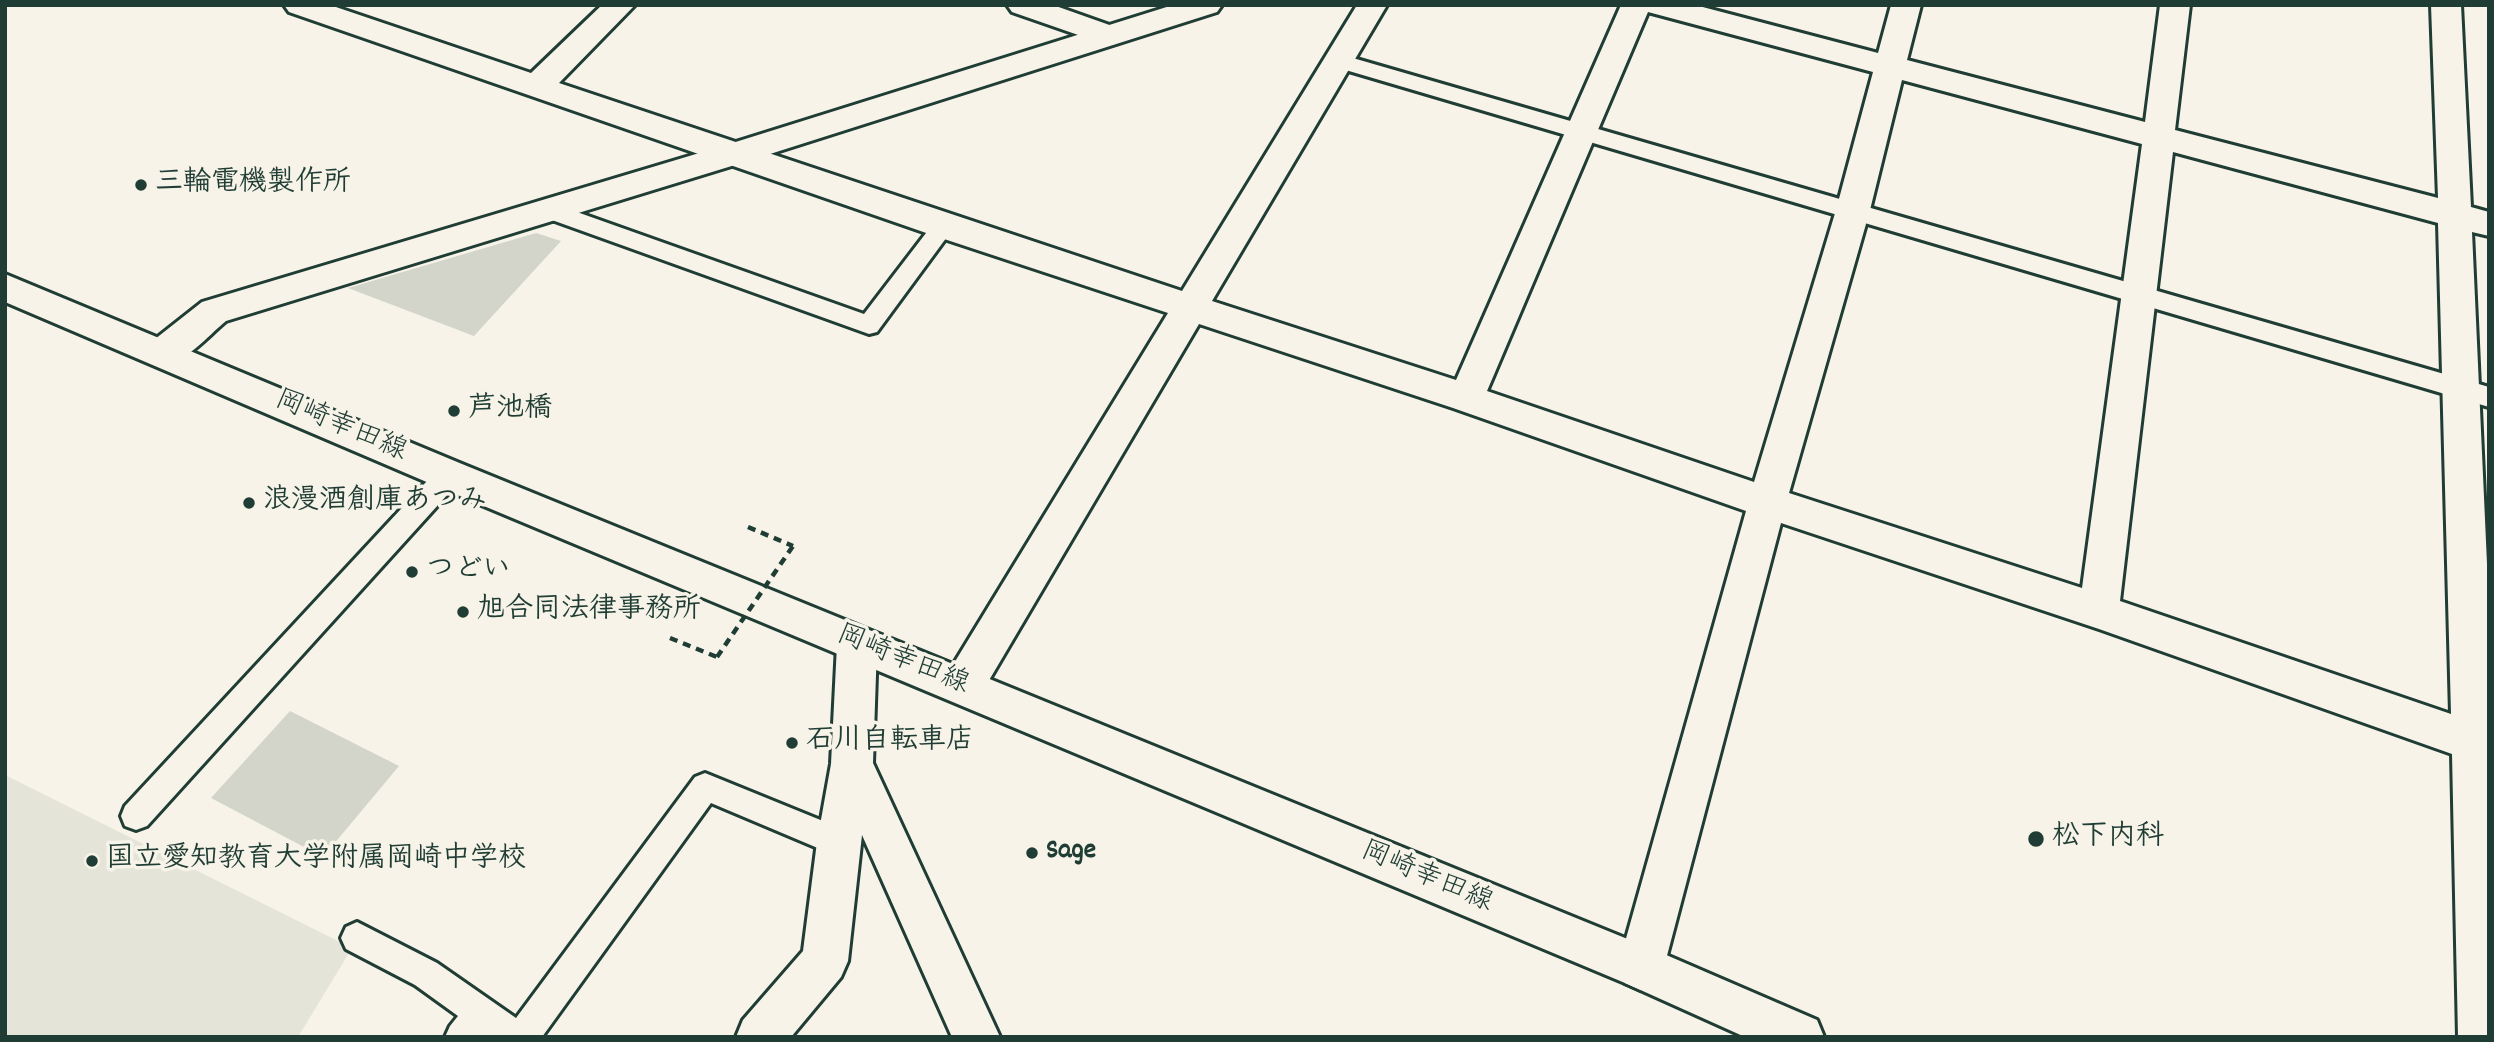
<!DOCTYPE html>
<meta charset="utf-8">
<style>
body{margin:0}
#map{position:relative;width:2494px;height:1042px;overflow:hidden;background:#f7f3e8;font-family:Dekko,sans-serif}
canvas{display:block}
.frame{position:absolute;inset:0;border:7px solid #1f3d34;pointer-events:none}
</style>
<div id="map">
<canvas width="2494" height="1042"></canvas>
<div class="frame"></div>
</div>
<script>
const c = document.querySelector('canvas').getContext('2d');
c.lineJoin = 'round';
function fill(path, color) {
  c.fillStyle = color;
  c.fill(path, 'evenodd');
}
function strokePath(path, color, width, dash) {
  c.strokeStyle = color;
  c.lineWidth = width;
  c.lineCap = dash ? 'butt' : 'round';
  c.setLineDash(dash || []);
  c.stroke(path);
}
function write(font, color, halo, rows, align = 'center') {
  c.font = font + ' Dekko,"Klee One",sans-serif';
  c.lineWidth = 7;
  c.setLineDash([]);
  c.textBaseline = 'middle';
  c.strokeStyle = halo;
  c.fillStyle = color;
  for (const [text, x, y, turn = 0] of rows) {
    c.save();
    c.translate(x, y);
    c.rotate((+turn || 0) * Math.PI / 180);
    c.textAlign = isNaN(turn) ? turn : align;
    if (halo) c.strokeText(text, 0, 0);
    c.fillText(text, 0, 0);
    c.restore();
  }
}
fill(new Path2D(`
 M 5,775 L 352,948 L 298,1037 L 5,1037 Z`), '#e5e4d9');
fill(new Path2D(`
 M 536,233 L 561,241 L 474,336 L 348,288 Z
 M 290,711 L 399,766 L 323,857 L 211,798 Z`), '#d3d5ca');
const service = new Path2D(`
 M 1339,54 L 2489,387 L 2489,407 L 1332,66 L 1329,61 L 1332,56 Z
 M 546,201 L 864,314 L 936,220 L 944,218 L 952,220 L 955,226 L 877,332 L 869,334 L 538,215 L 535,209 L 538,203 Z
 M 449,464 L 458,467 L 462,475 L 458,483 L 147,826 L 136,830 L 125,826 L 121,816 L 125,806 L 440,467 Z
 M 705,773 L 850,832 L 854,842 L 850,852 L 839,857 L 711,803 L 542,1037 L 485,1035 L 445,1037 L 450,1026 L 458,1016 L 415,985 L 346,949 L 341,938 L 346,927 L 357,922 L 437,963 L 516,1018 L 695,777 Z`);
const minor = new Path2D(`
 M 284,5 L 330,5 L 531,73 L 602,5 L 635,5 L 559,83 L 1182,291 L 1357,5 L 1387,5 L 1212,301 L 1456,380 L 1621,5 L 1695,5 L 1878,53 L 1891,5 L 1921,5 L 1907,60 L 2145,122 L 2160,5 L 2190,5 L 2175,130 L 2438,198 L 2431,5 L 2461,5 L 2471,207 L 2489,212 L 2489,236 L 2472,232 L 2489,608 L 2489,1037 L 2458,1037 L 2452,754 L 2099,629 L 1781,523 L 1664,967 L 1657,983 L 1641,990 L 1625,983 L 1618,967 L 1746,511 L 1453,408 L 1199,324 L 978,699 L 963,705 L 948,699 L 942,686 L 948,673 L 1168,313 L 932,235 L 289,12 ZM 1648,12 L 1873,72 L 1836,210 L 1754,482 L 1487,391 ZM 1902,80 L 2142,144 L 2082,588 L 1789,493 L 1870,210 ZM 2173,152 L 2438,223 L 2451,714 L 2120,601 Z
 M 1007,5 L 1053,5 L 1118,28 L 1122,35 L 1118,42 L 1107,45 L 1012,12 Z
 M 857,627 L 871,632 L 877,645 L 873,763 L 1000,1037 L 952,1037 L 862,835 L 848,961 L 841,977 L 791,1037 L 736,1037 L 743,1020 L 803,951 L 817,842 L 831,764 L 837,645 L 843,632 Z`);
const tertiary = new Path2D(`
 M 1173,5 L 1222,5 L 1217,12 L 748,161 L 226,321 C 205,338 179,372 150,363 L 145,353 L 150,343 L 202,302 L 726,145 Z`);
const secondary = new Path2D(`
 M 5,274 L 462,464 L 1657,951 L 1817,1020 L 1824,1037 L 1745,1037 L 1625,983 L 436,486 L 5,302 Z`);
strokePath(service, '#1f3d34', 6);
strokePath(minor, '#1f3d34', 6);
strokePath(tertiary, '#1f3d34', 6);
strokePath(secondary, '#1f3d34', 6);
strokePath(new Path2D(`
 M 748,527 L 793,546
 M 670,638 L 717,657`), '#1f3d34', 4.5, [8, 6]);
fill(service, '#f7f3e8');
fill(minor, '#f7f3e8');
fill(tertiary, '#f7f3e8');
fill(secondary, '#f7f3e8');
strokePath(new Path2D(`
 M 717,657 L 793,546`), '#1f3d34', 4.5, [8, 6]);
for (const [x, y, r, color] of [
 [141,185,7,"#1f3d34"],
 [454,411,7,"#1f3d34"],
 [249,503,7,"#1f3d34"],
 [412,572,7,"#1f3d34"],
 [463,612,7,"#1f3d34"],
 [792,743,7,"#1f3d34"],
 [2036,839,9,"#1f3d34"],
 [1032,853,7,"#1f3d34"],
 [92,861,7,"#1f3d34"]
]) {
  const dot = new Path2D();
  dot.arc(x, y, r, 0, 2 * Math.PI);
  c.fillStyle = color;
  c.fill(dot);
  strokePath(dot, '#f7f3e8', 2.5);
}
write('bold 28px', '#1f3d34', '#f7f3e8', [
 ["三輪電機製作所",155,185],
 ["芦池橋",468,411],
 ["浪漫酒創庫あつみ",263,503],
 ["つどい",426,572],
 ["旭合同法律事務所",477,612],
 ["石川自転車店",806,743],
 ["松下内科",2052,839],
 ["Sage",1046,853],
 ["国立愛知教育大学附属岡崎中学校",106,861]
], 'left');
write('28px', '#1f3d34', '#f7f3e8', [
 ["岡崎幸田線",340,428,23],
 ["岡崎幸田線",902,662,22],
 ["岡崎幸田線",1426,879,23]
]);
</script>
